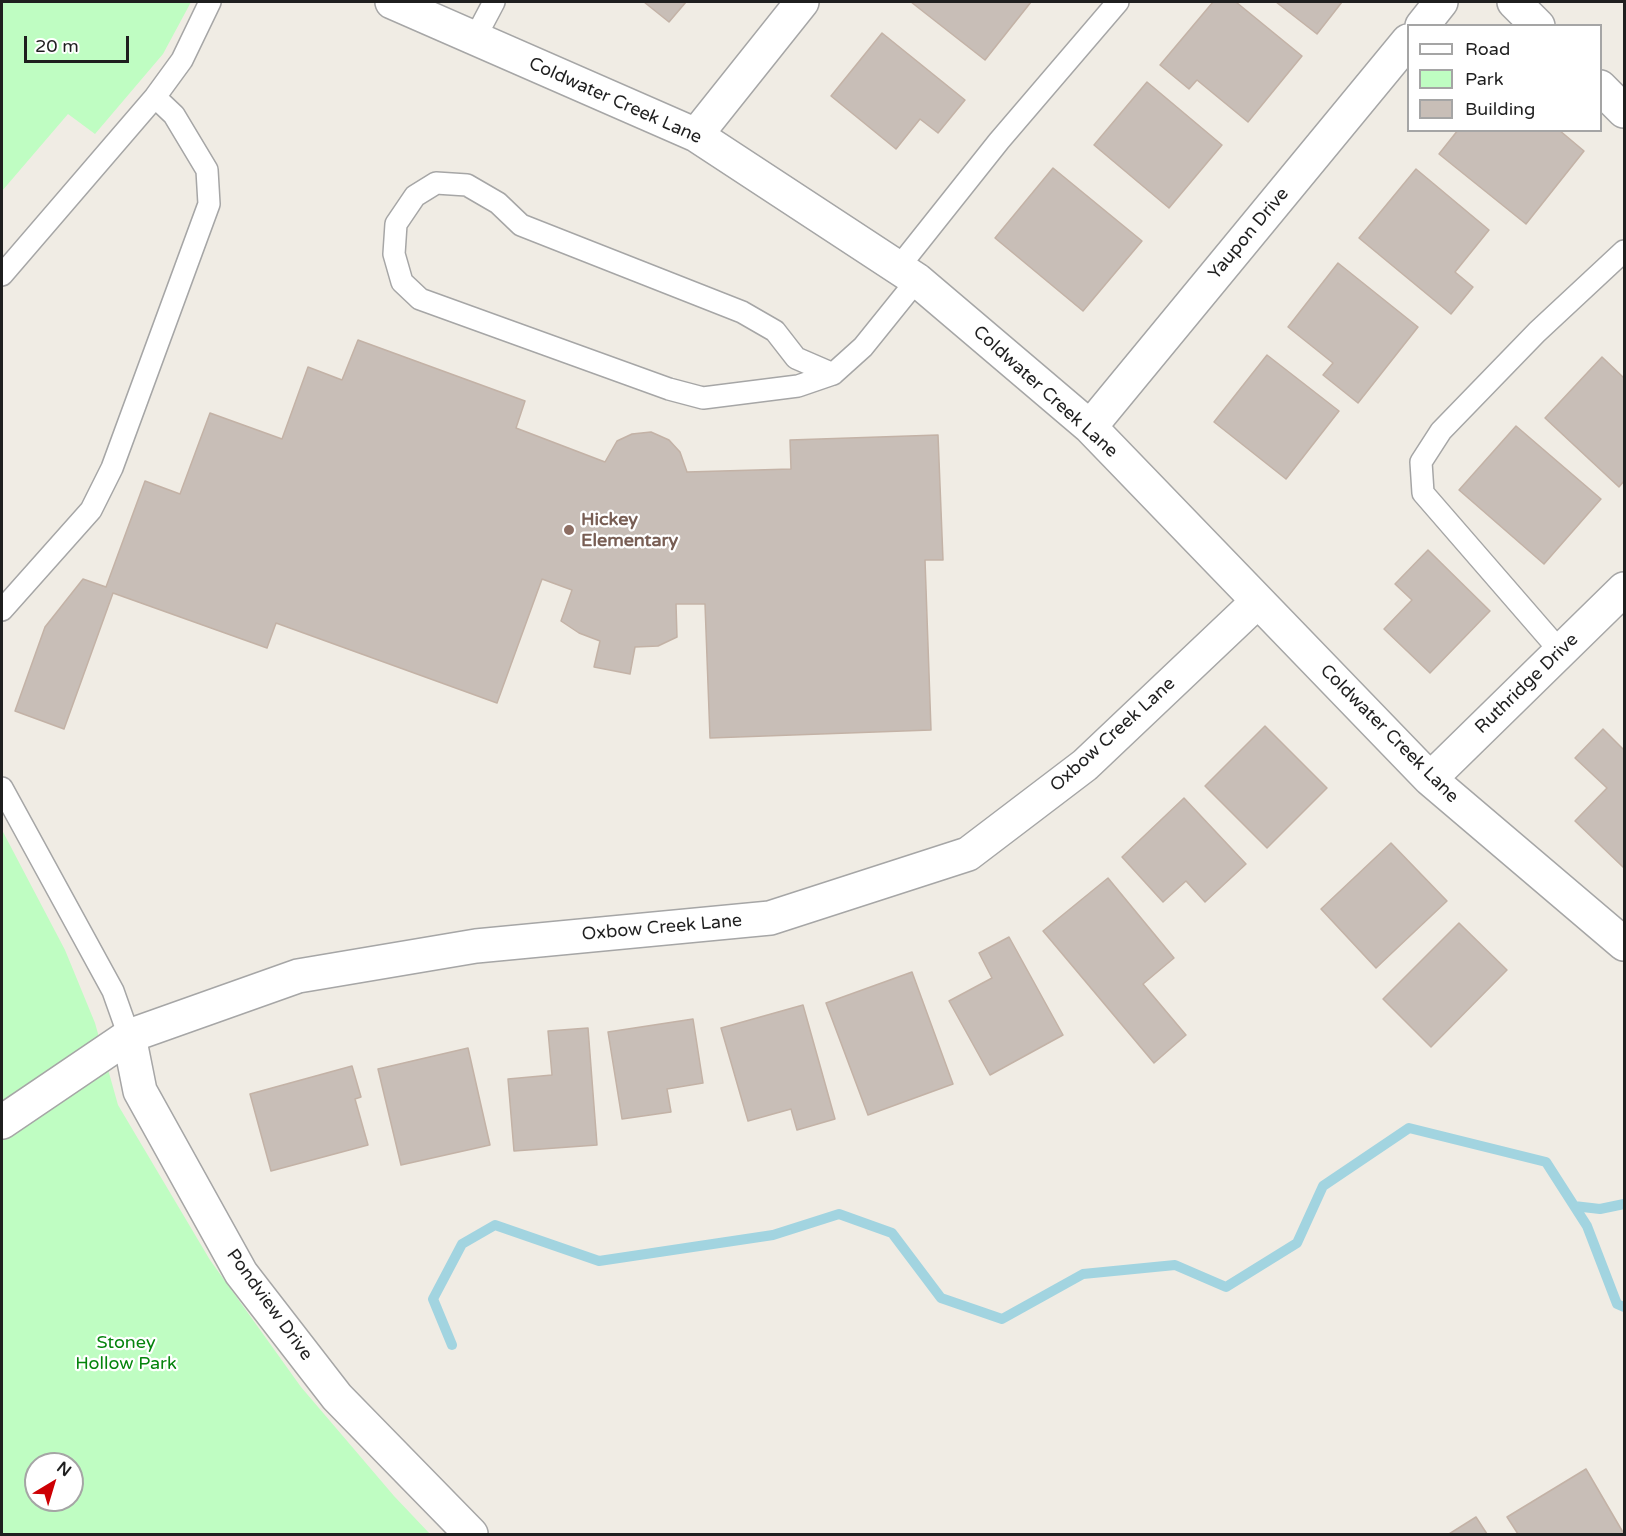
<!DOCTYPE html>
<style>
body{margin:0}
#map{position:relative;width:1626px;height:1536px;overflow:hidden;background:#f0ece4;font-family:"Varela Round",sans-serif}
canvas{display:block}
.frame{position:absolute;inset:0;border:3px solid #1f1f1f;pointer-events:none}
.legend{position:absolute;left:1407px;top:24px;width:195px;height:108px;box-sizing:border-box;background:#fff;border:2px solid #a5a5a5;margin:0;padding:8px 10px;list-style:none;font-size:18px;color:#1f1f1f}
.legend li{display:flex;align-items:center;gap:12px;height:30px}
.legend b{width:30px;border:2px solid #a5a5a5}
.north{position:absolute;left:24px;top:1452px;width:60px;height:60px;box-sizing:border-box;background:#fff;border:2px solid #a5a5a5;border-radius:50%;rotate:38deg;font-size:16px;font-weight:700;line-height:24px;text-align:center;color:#1f1f1f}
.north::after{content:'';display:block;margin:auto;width:21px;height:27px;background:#cd0004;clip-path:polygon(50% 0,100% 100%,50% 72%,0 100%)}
.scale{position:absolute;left:24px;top:36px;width:105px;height:27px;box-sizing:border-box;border:3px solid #1f1f1f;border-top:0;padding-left:8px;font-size:18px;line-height:21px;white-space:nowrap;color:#1f1f1f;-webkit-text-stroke:4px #fff;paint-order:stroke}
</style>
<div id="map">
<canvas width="1626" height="1536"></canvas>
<div class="frame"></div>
<ul class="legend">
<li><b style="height:8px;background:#fff"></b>Road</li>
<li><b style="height:16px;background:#bffdc2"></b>Park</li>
<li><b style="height:16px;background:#c8beb7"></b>Building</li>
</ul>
<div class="north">N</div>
<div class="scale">20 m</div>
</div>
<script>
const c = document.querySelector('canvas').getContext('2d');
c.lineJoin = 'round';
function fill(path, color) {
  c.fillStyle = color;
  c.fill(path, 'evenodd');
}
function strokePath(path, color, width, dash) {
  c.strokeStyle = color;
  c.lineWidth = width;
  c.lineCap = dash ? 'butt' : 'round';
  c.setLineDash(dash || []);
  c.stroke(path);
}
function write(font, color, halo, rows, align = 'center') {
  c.font = font + ' "Varela Round",sans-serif';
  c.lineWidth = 4.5;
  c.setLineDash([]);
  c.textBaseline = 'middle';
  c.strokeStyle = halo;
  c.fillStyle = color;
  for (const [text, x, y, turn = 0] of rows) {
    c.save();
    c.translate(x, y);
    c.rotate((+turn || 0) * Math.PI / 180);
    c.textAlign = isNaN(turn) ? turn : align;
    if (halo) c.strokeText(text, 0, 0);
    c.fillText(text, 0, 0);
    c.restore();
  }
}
fill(new Path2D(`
 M 2,2 L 191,2 L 163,54 L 95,134 L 68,114 L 2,191 Z
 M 2,830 L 65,950 L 95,1023 L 118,1105 L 210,1260 L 301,1387 L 394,1496 L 430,1534 L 2,1534 ZM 36,1464 L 72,1464 L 72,1500 L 36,1500 Z`), '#bffdc2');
strokePath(new Path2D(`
 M 1574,1206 L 1600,1209 L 1624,1204
 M 452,1345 L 433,1299 L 462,1244 L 495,1225 L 599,1261 L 773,1235 L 839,1214 L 892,1233 L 941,1298 L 1002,1319 L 1083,1274 L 1175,1265 L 1226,1287 L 1297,1243 L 1323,1186 L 1409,1128 L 1546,1162 L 1587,1226 L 1617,1304 L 1624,1307`), '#a2d4e0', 10);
const building = new Path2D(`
 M 644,2 L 686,2 L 669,22 Z
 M 911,2 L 1031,2 L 985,60 Z
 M 1213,2 L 1236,2 L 1302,56 L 1248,122 L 1197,80 L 1189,89 L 1160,65 Z
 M 1276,2 L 1342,2 L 1317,34 Z
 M 882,33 L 965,100 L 938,133 L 920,119 L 896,149 L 831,96 Z
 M 1147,82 L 1222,145 L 1169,208 L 1094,145 Z
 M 1458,130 L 1559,130 L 1584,151 L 1526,224 L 1439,154 Z
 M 1053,168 L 1142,241 L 1083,311 L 995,238 Z
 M 1416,169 L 1489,230 L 1455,272 L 1473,287 L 1451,314 L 1359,238 Z
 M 1338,263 L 1418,327 L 1358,403 L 1323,375 L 1333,363 L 1288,327 Z
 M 358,340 L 525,401 L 516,428 L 605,462 L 617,441 L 632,434 L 651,432 L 669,440 L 680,452 L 687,472 L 791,469 L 790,440 L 938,435 L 943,560 L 925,560 L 931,730 L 710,738 L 705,604 L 676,604 L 677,637 L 658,646 L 635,647 L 630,674 L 594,667 L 600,641 L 579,633 L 561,621 L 572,590 L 542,579 L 497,703 L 276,623 L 267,648 L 113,593 L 64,729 L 15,711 L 45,627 L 83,579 L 106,587 L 145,481 L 180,494 L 210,413 L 282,439 L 308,367 L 342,380 Z
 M 1267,355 L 1339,411 L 1286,479 L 1214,422 Z
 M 1602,357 L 1624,378 L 1624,481 L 1619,487 L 1545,418 Z
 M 1516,426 L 1601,499 L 1544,564 L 1459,490 Z
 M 1428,550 L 1490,611 L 1430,673 L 1384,629 L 1412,600 L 1395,584 Z
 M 1265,726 L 1327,788 L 1267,848 L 1205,786 Z
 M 1603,729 L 1624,750 L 1624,868 L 1575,821 L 1607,788 L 1575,758 Z
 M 1184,798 L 1246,864 L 1205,902 L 1186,881 L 1163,902 L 1122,857 Z
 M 1391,843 L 1447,901 L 1376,968 L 1321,909 Z
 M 1108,878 L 1174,958 L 1143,984 L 1186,1035 L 1154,1063 L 1043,931 Z
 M 1459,923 L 1507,970 L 1431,1047 L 1383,999 Z
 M 1009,937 L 1063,1035 L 990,1075 L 949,1001 L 992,978 L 979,953 Z
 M 912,972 L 953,1084 L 868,1115 L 826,1003 Z
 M 803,1005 L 835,1119 L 797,1130 L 791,1109 L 748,1121 L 721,1028 Z
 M 693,1019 L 703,1083 L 667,1089 L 671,1112 L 622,1119 L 608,1032 Z
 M 588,1028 L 597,1145 L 514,1151 L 508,1079 L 552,1075 L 548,1031 Z
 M 468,1048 L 490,1145 L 401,1165 L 378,1069 Z
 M 352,1066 L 361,1097 L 355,1099 L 368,1145 L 271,1171 L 250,1094 Z
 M 1586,1469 L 1624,1534 L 1518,1534 L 1507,1517 Z
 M 1476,1517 L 1487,1534 L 1449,1534 Z`);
fill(building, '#c8beb7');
strokePath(building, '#c3b2a6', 1.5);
const service = new Path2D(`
 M 475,38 L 494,2
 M 898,268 L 999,141 L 1118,2
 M 2,275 L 155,97 L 182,60 L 210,2
 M 833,374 L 796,358 L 775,331 L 742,312 L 521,225 L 498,203 L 467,185 L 436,183 L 415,196 L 396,224 L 394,254 L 402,282 L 420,299 L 669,389 L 703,398 L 798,386 L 833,374 L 863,347 L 917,280
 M 2,610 L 91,510 L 112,468 L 209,204 L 207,170 L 174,115 L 155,97
 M 1561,652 L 1423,493 L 1421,462 L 1441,431 L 1537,332 L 1624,251
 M 2,788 L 113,991 L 129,1036`);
const minor = new Path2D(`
 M 392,2 L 696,135 L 917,280 L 1090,427 L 1430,779 L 1624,944
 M 1514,2 L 1538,26
 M 1422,26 L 1441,2
 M 1600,87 L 1624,111
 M 696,135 L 802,2
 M 1090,427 L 1408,41
 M 1430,779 L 1624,589
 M 129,1036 L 140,1091 L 241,1273 L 337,1397 L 471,1534
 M 2,1122 L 129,1036 L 298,976 L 476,946 L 770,918 L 968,854 L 1085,765 L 1257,602`);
strokePath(service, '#a6a6a6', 24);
strokePath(minor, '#a6a6a6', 36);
strokePath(service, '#fff', 21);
strokePath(minor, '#fff', 33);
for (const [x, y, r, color] of [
 [569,530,6,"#8d6e63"]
]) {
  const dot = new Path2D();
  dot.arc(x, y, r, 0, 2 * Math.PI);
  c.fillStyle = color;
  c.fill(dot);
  strokePath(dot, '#fff', 2);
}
write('18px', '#1f1f1f', '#fff', [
 ["Coldwater Creek Lane",615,101,24],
 ["Yaupon Drive",1249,234,-50],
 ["Coldwater Creek Lane",1045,392,42],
 ["Ruthridge Drive",1527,684,-44],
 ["Coldwater Creek Lane",1389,734,45],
 ["Oxbow Creek Lane",1113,735,-42],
 ["Oxbow Creek Lane",662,928,-5],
 ["Pondview Drive",269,1305,54]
]);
write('bold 18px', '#785e54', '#fff', [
 ["Hickey",581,520],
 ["Elementary",581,541]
], 'left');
write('18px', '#05840d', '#fff', [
 ["Stoney",126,1343],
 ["Hollow Park",126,1364]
]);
</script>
